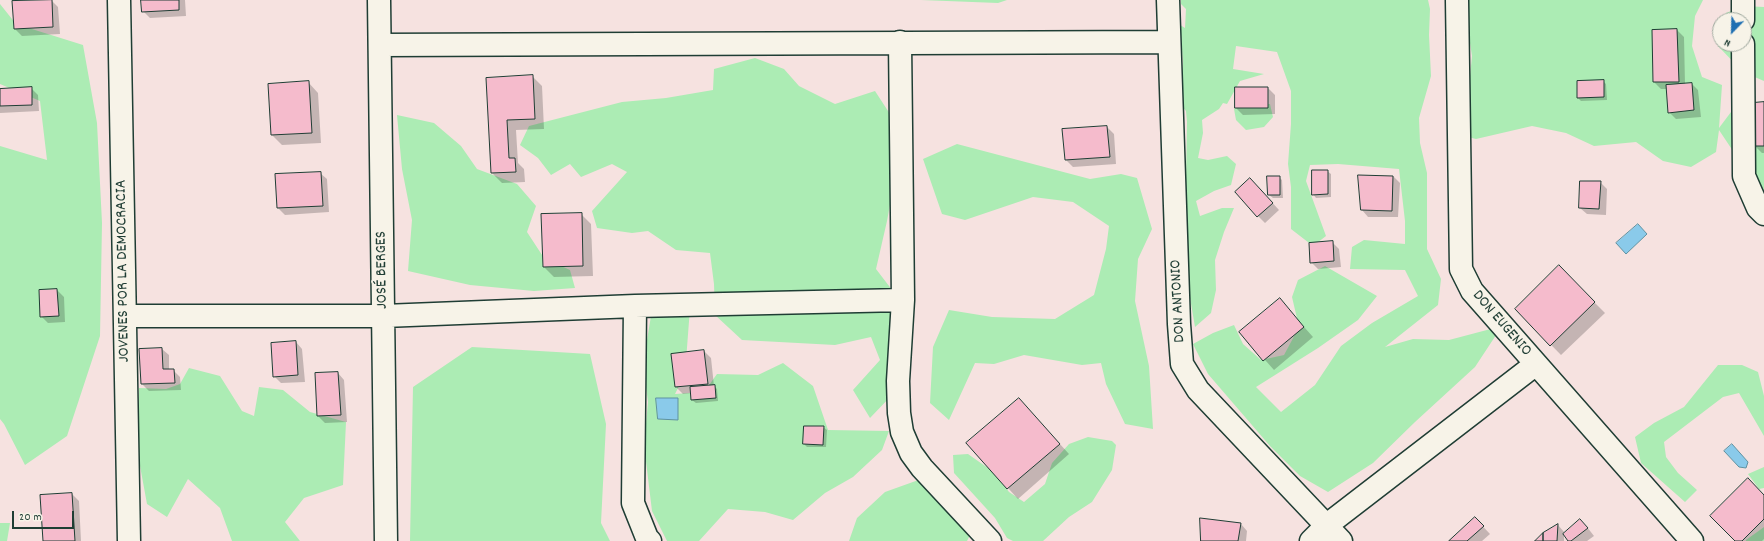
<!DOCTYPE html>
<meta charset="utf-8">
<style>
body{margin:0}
#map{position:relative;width:1764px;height:541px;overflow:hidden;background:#f6e2e0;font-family:Dekko,sans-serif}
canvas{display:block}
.north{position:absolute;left:1712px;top:12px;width:40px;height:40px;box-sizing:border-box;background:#f7f3e8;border:1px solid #a1aaa0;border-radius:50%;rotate:203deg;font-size:11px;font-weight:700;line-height:16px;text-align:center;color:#1f3d34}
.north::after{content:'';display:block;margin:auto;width:14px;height:18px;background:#1f6fb2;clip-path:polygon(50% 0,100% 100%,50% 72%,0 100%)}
.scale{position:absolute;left:12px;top:511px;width:62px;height:18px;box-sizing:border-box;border:2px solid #1f3d34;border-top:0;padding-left:5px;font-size:12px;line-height:14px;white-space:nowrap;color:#1f3d34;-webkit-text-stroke:3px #f7f3e8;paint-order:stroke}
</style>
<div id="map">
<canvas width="1764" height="541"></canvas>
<div class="north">N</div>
<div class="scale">20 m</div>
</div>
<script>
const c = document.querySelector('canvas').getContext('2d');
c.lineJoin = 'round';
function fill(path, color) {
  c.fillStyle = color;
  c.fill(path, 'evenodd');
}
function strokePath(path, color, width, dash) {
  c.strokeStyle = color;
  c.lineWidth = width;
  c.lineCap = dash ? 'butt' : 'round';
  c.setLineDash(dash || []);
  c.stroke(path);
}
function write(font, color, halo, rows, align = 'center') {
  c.font = font + ' Dekko,sans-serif';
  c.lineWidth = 3.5;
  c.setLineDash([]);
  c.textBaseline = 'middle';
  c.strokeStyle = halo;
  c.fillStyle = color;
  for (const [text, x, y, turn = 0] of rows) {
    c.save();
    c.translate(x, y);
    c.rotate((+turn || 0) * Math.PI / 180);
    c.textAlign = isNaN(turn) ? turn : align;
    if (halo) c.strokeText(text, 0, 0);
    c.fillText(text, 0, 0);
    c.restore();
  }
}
fill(new Path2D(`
 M 921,0 L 1007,0 L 998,3 Z
 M 1181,0 L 1428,0 L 1430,9 L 1429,35 L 1431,76 L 1419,118 L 1420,143 L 1427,173 L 1427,249 L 1441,279 L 1438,305 L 1385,347 L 1413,339 L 1449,340 L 1502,326 L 1475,367 L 1415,422 L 1373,463 L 1328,492 L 1300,476 L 1270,446 L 1208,374 L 1193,344 L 1213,333 L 1234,325 L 1243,344 L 1261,360 L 1284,355 L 1299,327 L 1292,297 L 1298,280 L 1325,266 L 1377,296 L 1358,320 L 1318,348 L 1256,387 L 1281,412 L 1315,385 L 1341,346 L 1372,323 L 1418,296 L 1405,270 L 1350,269 L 1352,247 L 1364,240 L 1405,244 L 1405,221 L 1399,169 L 1338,164 L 1310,165 L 1306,181 L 1326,236 L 1313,246 L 1291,229 L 1291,187 L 1288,164 L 1291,124 L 1291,91 L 1277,52 L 1236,46 L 1233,69 L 1264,74 L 1240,81 L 1227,104 L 1223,103 L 1219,109 L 1202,120 L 1203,133 L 1198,158 L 1208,160 L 1227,156 L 1236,164 L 1231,185 L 1214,191 L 1196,201 L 1200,216 L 1222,208 L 1234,208 L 1224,232 L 1215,260 L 1216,290 L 1211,313 L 1195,327 L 1189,292 L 1185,235 L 1187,122 L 1186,111 L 1180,104 L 1183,62 L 1180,25 L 1185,28 L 1186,9 L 1181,4 Z
 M 1468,0 L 1703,0 L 1695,16 L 1692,46 L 1702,77 L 1722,85 L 1719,128 L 1731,112 L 1744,113 L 1764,139 L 1764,212 L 1733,151 L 1719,130 L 1716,152 L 1691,167 L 1663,161 L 1636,142 L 1594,146 L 1566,133 L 1532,126 L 1476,139 L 1464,136 L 1472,56 L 1466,17 Z
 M 0,4 L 16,24 L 83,45 L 97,123 L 102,223 L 100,336 L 67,436 L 25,465 L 4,424 L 0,419 L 0,146 L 47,160 L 40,101 L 0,84 Z
 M 1743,6 L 1764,7 L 1764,81 L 1743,72 L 1718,46 L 1720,37 L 1720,44 L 1744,44 L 1744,20 L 1724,20 L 1726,13 Z
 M 755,58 L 784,69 L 799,86 L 835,104 L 875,91 L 903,134 L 887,221 L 876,269 L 899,299 L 892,395 L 870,418 L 853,390 L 880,360 L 871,337 L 835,345 L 742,340 L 715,315 L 714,284 L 710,253 L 676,250 L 648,231 L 632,233 L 597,228 L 592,211 L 627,172 L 612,164 L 581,177 L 570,164 L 551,175 L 538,158 L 520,145 L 529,126 L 622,102 L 666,98 L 713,90 L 714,69 Z
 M 1243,104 L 1270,104 L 1273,117 L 1264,127 L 1246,130 L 1236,120 L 1234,109 Z
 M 397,115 L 434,123 L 461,146 L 477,169 L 517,184 L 536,206 L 527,232 L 544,258 L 570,270 L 575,288 L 534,291 L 470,285 L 408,271 L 412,220 L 402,169 Z
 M 957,144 L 1090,179 L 1121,174 L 1137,178 L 1152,229 L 1138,259 L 1135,301 L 1149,366 L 1153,429 L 1125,424 L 1106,384 L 1101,363 L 1082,365 L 1024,355 L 994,364 L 975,363 L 949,420 L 930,403 L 933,347 L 949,310 L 992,317 L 1055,319 L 1094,295 L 1106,249 L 1109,226 L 1073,202 L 1033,197 L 965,220 L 942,214 L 923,159 Z
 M 690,308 L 685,374 L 675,394 L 704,392 L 717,374 L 758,375 L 783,363 L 813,386 L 828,430 L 889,431 L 882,450 L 853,477 L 825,493 L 793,520 L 765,512 L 728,509 L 699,541 L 667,541 L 652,511 L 644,445 L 648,402 L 643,364 L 651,316 Z
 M 472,347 L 590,354 L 606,424 L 601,523 L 610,541 L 410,541 L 413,387 Z
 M 1718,365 L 1742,365 L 1758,372 L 1764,396 L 1764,436 L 1739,393 L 1723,397 L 1664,442 L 1666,457 L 1678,473 L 1697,490 L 1685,502 L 1641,463 L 1635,437 L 1654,423 L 1684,407 Z
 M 189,368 L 220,376 L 242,411 L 254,416 L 259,387 L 283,390 L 310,412 L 346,422 L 343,485 L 304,498 L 285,522 L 300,541 L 232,541 L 220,508 L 188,479 L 167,517 L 147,504 L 138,455 L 139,388 L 166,389 L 180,384 Z
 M 1088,437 L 1112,441 L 1116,445 L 1112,470 L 1092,502 L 1069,517 L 1043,541 L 1013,541 L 1007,538 L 995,518 L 954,473 L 953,455 L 968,454 L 995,473 L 1009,492 L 1024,502 L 1045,484 L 1052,463 L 1069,444 Z
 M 1764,467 L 1764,488 L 1759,489 L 1748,474 Z
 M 938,473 L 973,513 L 969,537 L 967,541 L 849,541 L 857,518 L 885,492 Z
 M 0,523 L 10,523 L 7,541 L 0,541 Z
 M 1764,527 L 1764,541 L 1746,541 L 1746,540 Z`), '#acecb4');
const water = new Path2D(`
 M 1638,224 L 1647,234 L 1626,254 L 1616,243 Z
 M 656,398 L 678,398 L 678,420 L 658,419 Z
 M 1732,444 L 1748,462 L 1746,468 L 1739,467 L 1724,451 Z`);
fill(water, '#8acaea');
strokePath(water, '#5f92a1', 1);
fill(new Path2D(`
 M 51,0 L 58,7 L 60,34 L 22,36 L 15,29 L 13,2 Z
 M 142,0 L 185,0 L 186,16 L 150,18 L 143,11 Z
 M 1677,30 L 1684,37 L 1685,84 L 1692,84 L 1698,90 L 1701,117 L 1676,119 L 1669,112 L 1667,89 L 1661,89 L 1654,82 L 1653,31 Z
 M 532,76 L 542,86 L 544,129 L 516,130 L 518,163 L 524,169 L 525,182 L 502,183 L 492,173 L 488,79 Z
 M 1603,81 L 1606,84 L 1607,100 L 1581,101 L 1578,98 Z
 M 308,82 L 318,93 L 321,143 L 282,145 L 272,135 Z
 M 31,88 L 38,95 L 39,111 L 0,113 L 0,90 Z
 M 1268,88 L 1275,95 L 1275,114 L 1243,115 L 1236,108 Z
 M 1764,103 L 1764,153 L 1762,153 L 1755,146 Z
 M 1107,127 L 1114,134 L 1116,164 L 1073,167 L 1066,160 Z
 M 1327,171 L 1331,174 L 1331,197 L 1316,198 L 1313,194 Z
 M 320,173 L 327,179 L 329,212 L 285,215 L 278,208 Z
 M 1393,176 L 1400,183 L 1398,217 L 1368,217 L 1362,210 Z
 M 1279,177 L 1282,180 L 1283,198 L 1273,198 L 1269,195 Z
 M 1600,182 L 1607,189 L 1606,215 L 1587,214 L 1580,208 Z
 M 1257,186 L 1279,210 L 1265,223 L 1258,216 Z
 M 581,214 L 591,224 L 593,276 L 554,277 L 544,267 Z
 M 1332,242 L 1339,249 L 1341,267 L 1318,269 L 1311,262 Z
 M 1559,267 L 1605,313 L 1561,355 L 1516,309 Z
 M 57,290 L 64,297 L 65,322 L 48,323 L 41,316 Z
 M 1280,300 L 1313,337 L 1274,370 L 1241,333 Z
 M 296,342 L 302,349 L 305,382 L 281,383 L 274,376 Z
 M 162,349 L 169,355 L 169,370 L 173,370 L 180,377 L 181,390 L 149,391 L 142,384 L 140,350 Z
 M 704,351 L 711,358 L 714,386 L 717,389 L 718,401 L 696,403 L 692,400 L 692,393 L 683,394 L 676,387 L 673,355 Z
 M 338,373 L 344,380 L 347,422 L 325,423 L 318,416 Z
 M 1019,399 L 1069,454 L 1018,499 L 968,444 Z
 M 823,427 L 827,430 L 826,447 L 807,447 L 804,444 Z
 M 72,494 L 79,501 L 81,541 L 44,541 Z
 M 1764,496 L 1764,539 L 1762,541 L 1736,541 Z
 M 1475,518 L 1490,534 L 1482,541 L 1450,541 Z
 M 1241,524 L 1247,531 L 1246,541 L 1202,541 Z
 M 1558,525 L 1564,532 L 1564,534 L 1587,527 L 1594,536 L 1587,541 L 1569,541 L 1564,535 L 1564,541 L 1537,541 Z`), '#0003');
const building = new Path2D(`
 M 52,0 L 53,27 L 14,29 L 12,1 Z
 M 141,0 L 179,0 L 179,10 L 142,12 Z
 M 1677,29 L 1679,82 L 1653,82 L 1652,30 Z
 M 533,75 L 535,119 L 507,120 L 509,158 L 515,158 L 516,172 L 491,173 L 486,78 Z
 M 1604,80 L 1604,97 L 1577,98 L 1577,81 Z
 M 309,81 L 312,133 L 271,135 L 268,84 Z
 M 1692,83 L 1694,110 L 1668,113 L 1666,85 Z
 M 32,87 L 32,105 L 0,106 L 0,89 Z
 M 1235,87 L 1268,87 L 1268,108 L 1235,108 Z
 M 1764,102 L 1764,146 L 1754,146 L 1753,103 Z
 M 1107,126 L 1110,157 L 1065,160 L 1062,129 Z
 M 1312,170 L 1328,170 L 1328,194 L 1312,195 Z
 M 321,172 L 323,206 L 277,208 L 275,174 Z
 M 1358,175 L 1393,176 L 1392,211 L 1361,210 Z
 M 1267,176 L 1280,176 L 1280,195 L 1268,195 Z
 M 1250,178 L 1273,203 L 1257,217 L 1235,192 Z
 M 1580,181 L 1601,181 L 1599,209 L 1579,208 Z
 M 582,213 L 583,266 L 543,267 L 541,214 Z
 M 1333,241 L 1334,261 L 1310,263 L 1309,243 Z
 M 1559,265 L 1595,302 L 1550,346 L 1515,309 Z
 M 57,289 L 59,316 L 40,317 L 39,290 Z
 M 1280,298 L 1304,327 L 1263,361 L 1239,332 Z
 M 296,341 L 298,375 L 273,377 L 271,343 Z
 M 162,348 L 163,369 L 174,369 L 175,383 L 141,384 L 139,349 Z
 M 704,350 L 708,384 L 675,387 L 671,354 Z
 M 338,372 L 341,415 L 317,416 L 315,373 Z
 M 715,385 L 716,398 L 691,400 L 690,387 Z
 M 1019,398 L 1060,444 L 1007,489 L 966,443 Z
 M 804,426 L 824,426 L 823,445 L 803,444 Z
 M 1748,478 L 1764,495 L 1764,519 L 1742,541 L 1735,541 L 1710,516 Z
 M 72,493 L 75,541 L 43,541 L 40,495 Z
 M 1475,517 L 1484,526 L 1467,541 L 1449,541 Z
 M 1200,518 L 1241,523 L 1238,541 L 1201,541 Z
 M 1580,519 L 1588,528 L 1571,541 L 1568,541 L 1563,534 Z
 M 1558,524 L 1557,541 L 1543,541 L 1543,533 Z
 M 1543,533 L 1543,541 L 1535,541 Z`);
fill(building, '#f5bbcc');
strokePath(building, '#1f3d34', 1);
const minor = new Path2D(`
 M 119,0 L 129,541
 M 379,0 L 386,541
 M 1168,0 L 1179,324 L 1182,364 L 1198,390 L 1341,541
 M 1457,0 L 1461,269 L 1472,291 L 1692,541
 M 1743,0 L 1743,20
 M 900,42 L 903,300 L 898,381 L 899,413 L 902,432 L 911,453 L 922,468 L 990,541
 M 1743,44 L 1744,176 L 1758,208 L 1764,214
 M 380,45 L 1169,42
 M 635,306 L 633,503 L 647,538 L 650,541
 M 125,316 L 384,316 L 635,306 L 903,300
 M 1311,541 L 1327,525 L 1536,364`);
strokePath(minor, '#1f3d34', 25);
strokePath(minor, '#f7f3e8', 22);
write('16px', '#1f3d34', '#f7f3e8', [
 ["JOSÉ BERGES",383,270,-91],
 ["JOVENES POR LA DEMOCRACIA",124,271,-91],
 ["DON ANTONIO",1179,301,-93],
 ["DON EUGENIO",1501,324,49]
]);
</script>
